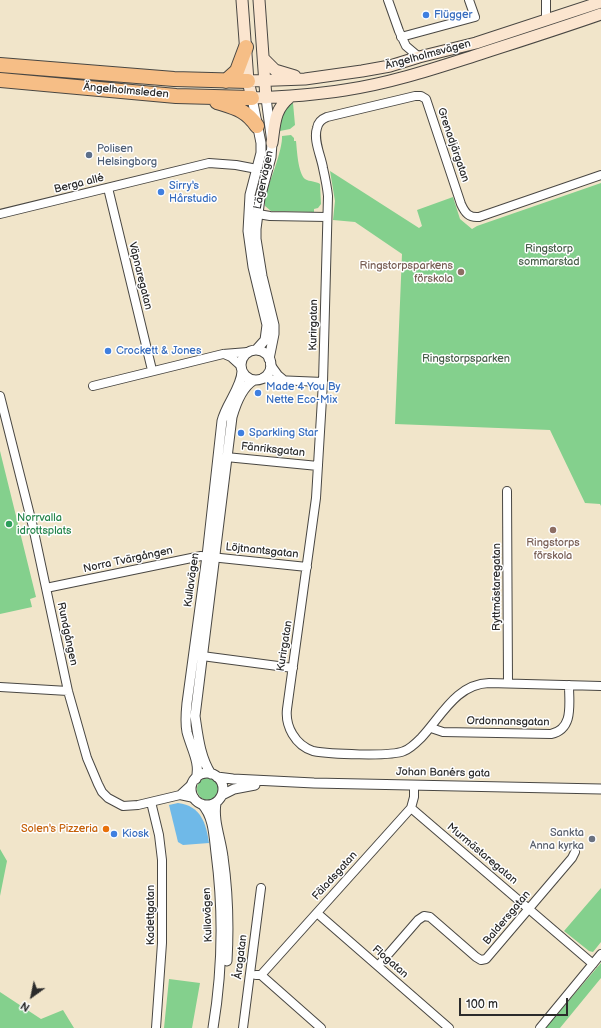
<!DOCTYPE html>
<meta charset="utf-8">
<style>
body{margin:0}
#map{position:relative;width:601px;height:1028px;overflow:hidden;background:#f1e5ca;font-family:"Balsamiq Sans",sans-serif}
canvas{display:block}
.north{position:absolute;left:12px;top:976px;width:40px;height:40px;-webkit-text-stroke:3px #fff;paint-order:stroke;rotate:213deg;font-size:11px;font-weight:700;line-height:16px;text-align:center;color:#2b2b2b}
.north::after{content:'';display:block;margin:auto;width:14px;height:18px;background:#2b2b2b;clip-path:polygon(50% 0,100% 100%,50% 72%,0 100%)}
.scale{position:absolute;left:459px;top:998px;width:109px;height:18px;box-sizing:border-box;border:2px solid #2b2b2b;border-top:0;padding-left:5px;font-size:12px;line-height:14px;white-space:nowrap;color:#2b2b2b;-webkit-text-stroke:3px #fff;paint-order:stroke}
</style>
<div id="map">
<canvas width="601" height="1028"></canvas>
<div class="north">N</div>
<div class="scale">100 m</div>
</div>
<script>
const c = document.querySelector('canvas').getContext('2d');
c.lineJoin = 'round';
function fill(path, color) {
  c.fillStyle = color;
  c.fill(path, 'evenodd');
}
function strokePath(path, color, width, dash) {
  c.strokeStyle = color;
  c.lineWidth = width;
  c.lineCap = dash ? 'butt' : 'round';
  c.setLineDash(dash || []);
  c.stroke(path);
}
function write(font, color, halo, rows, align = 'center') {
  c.font = font + ' "Balsamiq Sans",sans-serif';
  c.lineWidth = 3;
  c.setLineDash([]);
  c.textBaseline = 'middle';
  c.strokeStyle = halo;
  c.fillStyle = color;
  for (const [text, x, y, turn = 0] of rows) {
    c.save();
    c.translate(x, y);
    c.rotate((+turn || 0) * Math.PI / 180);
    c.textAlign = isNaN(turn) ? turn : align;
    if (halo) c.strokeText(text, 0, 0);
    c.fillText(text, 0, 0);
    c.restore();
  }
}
fill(new Path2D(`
 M 293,103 L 295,125 L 290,129 L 280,131 L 279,124 L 281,110 L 288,104 Z
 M 291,135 L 294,138 L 294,141 L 296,141 C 297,150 298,173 305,179 C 310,182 316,181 320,184 L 321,204 L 318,208 L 314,209 L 314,212 L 271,211 L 265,206 L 264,198 C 269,184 283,149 282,136 Z
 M 330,171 L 419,228 L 422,226 L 417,210 L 453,197 L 460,219 L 472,229 L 477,226 L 601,183 L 601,506 L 600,504 L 585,503 L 550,430 L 395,424 L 402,254 L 355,222 L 333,220 L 335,201 Z
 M 0,451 L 36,597 L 30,599 L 32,607 L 0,614 Z
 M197 789a11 11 0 1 1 22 0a11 11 0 1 1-22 0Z
 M 0,849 L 7,861 L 0,896 Z
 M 601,888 L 601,942 L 593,952 L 589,951 L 564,931 Z
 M 601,963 L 601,978 L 560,1028 L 543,1028 L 552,1020 Z
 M 169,979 L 200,983 L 192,1028 L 164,1028 Z
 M 0,992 L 41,1019 L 63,1010 L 74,1028 L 0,1028 Z`), '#84d08d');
fill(new Path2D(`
 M 178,803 C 201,806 206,823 209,843 L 183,845 L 178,842 L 169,805 Z`), '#6fb9e8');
const minor = new Path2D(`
 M 388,0 L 399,31 L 406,46 L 419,57
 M 546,21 L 546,0
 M 401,37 L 475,17 L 469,0
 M 601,175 L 479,217 C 469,218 465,213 461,204 L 426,99 L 421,96 L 415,96 L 327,117 C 322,119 318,122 317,128 C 313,140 321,156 323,168 C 325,177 327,186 328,196 L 323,382 L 316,498 L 287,709 C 285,726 295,745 313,751 C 329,754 390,757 404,751 C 410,749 416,743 421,738 C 441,717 456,684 489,683 L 601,686
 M 108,188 L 152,370
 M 252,213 L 270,216 L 327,217
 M 0,214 L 209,163 L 236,165 L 257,169
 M 224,354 L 231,357 L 241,366
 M 270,364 L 278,375 L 284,380
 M 263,378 L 275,380 L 323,382
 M 93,386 L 223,354 L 248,352
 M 0,396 L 33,527 L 68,691 L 87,758 L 98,784 L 102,792 L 108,798 L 123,806 L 138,805 L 180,795 L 192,784
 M 226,457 L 318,466
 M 507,491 L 508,683
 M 46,588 L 201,556 L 307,567
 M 202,656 L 293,668
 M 0,687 L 68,691
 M 431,728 L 443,732 L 551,734 C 574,729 569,704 569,685
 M 180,795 L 194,798
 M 151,802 L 159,835 L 162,860 L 162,943 L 156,1028
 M 411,808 L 593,964
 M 317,913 L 449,1028
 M 378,966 L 418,920 L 424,916 L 430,917 L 476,957 L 481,960 L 486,959 L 572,858 L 575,852
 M 256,975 L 261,975 L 321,1028
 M 261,975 L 411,808 L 414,797 L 414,785
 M 243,1028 L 261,888
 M 540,1028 L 601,954`);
const tertiary = new Path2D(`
 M 252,98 L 261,143 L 261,153 L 250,195 L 248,231 L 253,267 L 267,325 L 265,340 L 256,350
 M 266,98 L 272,143 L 271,157 L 260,198 L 256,229 L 256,239 L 262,276 L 274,325 L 274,334 L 269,359
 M241 365a15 15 0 1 1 30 0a15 15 0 1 1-30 0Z
 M191 789a16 16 0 1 1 32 0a16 16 0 1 1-32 0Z
 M 211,774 C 200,757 198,736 195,716 L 232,417 C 236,403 242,387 254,380
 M 217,777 L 233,779 L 314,783 L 601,789
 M 196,779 C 201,763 191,748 187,732 C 185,722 186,713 187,703 L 207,556 L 222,421 C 226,404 242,387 242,371
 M 222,795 L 234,789 L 255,785
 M 216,803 C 213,821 221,839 223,857 C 228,892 229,926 227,961
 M 202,804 C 214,817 214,837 216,853 C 224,914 223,968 213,1028`);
const secondary = new Path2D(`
 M 242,0 L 248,81 L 252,98 C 283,97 314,95 345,90 C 392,83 436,68 480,54 C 520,41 561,28 601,14
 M 259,0 L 266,98
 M 264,59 L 275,70 L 295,76
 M 248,81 L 305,79 L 362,71 L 390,66 L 419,57 L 476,43 L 601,2
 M 272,143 C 275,123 274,110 290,97`);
const motorway = new Path2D(`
 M 0,65 L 174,79 L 248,81
 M 0,80 L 176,96 L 252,98
 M 226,81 L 237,71 L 246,47
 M 217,102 C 236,108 246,110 257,126`);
strokePath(minor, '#494743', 10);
strokePath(tertiary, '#494743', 11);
strokePath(secondary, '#494743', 13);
strokePath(motorway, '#494743', 16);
strokePath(minor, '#fff', 8);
strokePath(tertiary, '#fff', 9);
strokePath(secondary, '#fbe5cf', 11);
strokePath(motorway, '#f6be86', 14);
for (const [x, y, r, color] of [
 [426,15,4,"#3f7fe0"],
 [89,155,4,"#5c6f8a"],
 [161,192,4,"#3f7fe0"],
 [461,272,4,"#8d6e63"],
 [108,351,4,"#3f7fe0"],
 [258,393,4,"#3f7fe0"],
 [241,433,4,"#3f7fe0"],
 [9,524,4,"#2e9e5b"],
 [553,530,4,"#8d6e63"],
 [106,829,4,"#e8710a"],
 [114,834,4,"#3f7fe0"],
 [592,839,4,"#6b7280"]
]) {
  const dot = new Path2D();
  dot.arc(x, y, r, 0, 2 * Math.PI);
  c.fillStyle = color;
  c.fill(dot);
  strokePath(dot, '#fff', 1.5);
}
write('11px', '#366cbe', '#fff', [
 ["Flügger",434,15],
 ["Sirry's",169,186],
 ["Hårstudio",169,199],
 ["Crockett & Jones",116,351],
 ["Made 4 You By",266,387],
 ["Nette Eco-Mix",266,400],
 ["Sparkling Star",249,433],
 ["Kiosk",122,834]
], 'left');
write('11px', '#2b2b2b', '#fff', [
 ["Ängelholmsvägen",428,55,-15],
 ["Ängelholmsleden",126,91,5],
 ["Grenadjärgatan",453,145,71],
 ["Lägervägen",264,180,-78],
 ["Berga allé",79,184,-14],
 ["Väpnaregatan",140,276,76],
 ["Kurirgatan",314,325,-89],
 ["Fänriksgatan",273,450,6],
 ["Löjtnantsgatan",262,551,6],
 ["Norra Tvärgången",128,560,-12],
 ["Kullavägen",192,580,-82],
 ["Ryttmästaregatan",497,587,-90],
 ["Rundgången",67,634,78],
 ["Kurirgatan",285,646,-81],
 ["Ordonnansgatan",508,722,1],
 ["Johan Banérs gata",443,773,1],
 ["Murmästaregatan",482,854,40],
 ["Fäladsgatan",335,876,-48],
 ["Kadettgatan",151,915,-90],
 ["Kullavägen",208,915,-92],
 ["Baldersgatan",507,918,-50],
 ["Åragatan",241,957,-83],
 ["Flogatan",390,962,41]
]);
write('11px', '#4e5e75', '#fff', [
 ["Polisen",97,149],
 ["Helsingborg",97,162]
], 'left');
write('11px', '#465d48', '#fff', [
 ["Ringstorp",549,249],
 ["sommarstad",549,262],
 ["Ringstorpsparken",466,359]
]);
write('11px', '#785e54', '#fff', [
 ["Ringstorpsparkens",453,266],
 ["förskola",453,279],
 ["Ringstorps",553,543,"center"],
 ["förskola",553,556,"center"]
], 'right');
write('11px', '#27864d', '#fff', [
 ["Norrvalla",17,518],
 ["idrottsplats",17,531]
], 'left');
write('11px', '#c56008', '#fff', [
 ["Solen's Pizzeria",98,829]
], 'right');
write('11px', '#5b616d', '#fff', [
 ["Sankta",584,833],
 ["Anna kyrka",584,846]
], 'right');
</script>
